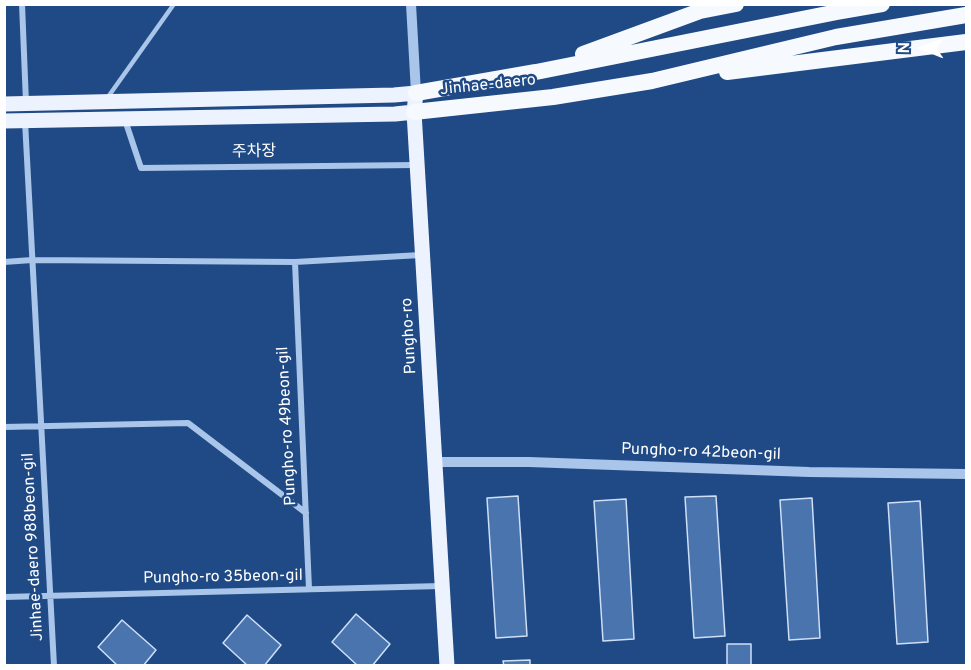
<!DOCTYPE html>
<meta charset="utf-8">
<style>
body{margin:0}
#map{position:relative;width:971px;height:670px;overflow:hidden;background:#204a85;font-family:Overpass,sans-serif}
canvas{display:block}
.frame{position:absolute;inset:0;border:6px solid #fff;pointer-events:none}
.north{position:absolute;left:893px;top:18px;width:60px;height:60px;-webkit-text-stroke:4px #204a85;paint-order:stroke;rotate:271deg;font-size:16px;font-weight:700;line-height:24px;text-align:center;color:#fff}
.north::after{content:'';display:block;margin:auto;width:21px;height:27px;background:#fff;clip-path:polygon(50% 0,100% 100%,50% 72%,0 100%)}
</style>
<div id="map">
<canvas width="971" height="670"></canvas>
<div class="frame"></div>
<div class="north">N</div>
</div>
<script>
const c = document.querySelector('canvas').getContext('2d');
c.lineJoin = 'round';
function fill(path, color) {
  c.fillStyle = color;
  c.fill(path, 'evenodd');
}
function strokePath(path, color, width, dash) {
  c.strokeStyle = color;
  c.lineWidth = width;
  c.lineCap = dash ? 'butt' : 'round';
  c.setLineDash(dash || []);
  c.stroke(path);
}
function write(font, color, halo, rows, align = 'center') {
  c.font = font + ' Overpass,"Noto Sans KR",sans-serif';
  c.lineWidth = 5;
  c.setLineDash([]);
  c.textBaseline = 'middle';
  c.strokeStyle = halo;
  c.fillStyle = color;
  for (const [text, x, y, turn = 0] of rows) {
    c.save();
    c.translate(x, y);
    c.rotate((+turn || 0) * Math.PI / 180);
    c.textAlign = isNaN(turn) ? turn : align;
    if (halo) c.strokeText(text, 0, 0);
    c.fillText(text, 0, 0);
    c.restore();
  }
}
const building = new Path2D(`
 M 518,496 L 527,636 L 496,638 L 487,498 Z
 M 716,496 L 725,636 L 694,638 L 685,497 Z
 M 812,498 L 820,638 L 789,640 L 780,500 Z
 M 626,499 L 634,639 L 603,641 L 594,501 Z
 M 920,501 L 928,642 L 897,644 L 888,503 Z
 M 356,614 L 390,644 L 372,666 L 358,666 L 332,642 Z
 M 247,615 L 281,645 L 264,666 L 248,666 L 223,643 Z
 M 122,620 L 156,650 L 143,666 L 118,666 L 98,647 Z
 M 727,644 L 751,644 L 751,666 L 727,666 Z
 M 530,660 L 530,666 L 504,666 L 503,661 Z`);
fill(building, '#4974ae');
strokePath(building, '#cedff7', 1.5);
strokePath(new Path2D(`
 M 108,97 L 174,4`), '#a9c5e9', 4.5);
strokePath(new Path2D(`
 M 22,4 L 26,103
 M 125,120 L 141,168 L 416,165
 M 25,121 L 54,666
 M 4,262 L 32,260 L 295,262 L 421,255
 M 295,262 L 309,589
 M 4,427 L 188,423 L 306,513
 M 4,597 L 441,586`), '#a9c5e9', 6);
strokePath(new Path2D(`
 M 411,4 L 416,93
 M 435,462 L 529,462 L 809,472 L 966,474`), '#a9c5e9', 10);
strokePath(new Path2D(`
 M 4,104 L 394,95 L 416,93 L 414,112 L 447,666
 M 4,121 L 395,114 L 414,112`), '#edf3fe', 15);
strokePath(new Path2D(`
 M 583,54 L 700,11 L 736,4
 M 727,72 L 966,42
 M 416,93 L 536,72 L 837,12 L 882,4
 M 414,112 L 553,97 L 652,81 L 836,37 L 966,15`), '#f6f9fe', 16);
write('16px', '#fff', '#204a85', [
 ["Jinhae-daero",488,86,-6],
 ["주차장",254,153,-1],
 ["Pungho-ro",410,336,-93],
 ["Pungho-ro 49beon-gil",288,426,-93],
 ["Pungho-ro 42beon-gil",701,453,2],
 ["Jinhae-daero 988beon-gil",34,547,-93],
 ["Pungho-ro 35beon-gil",223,578,-1]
]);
</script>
